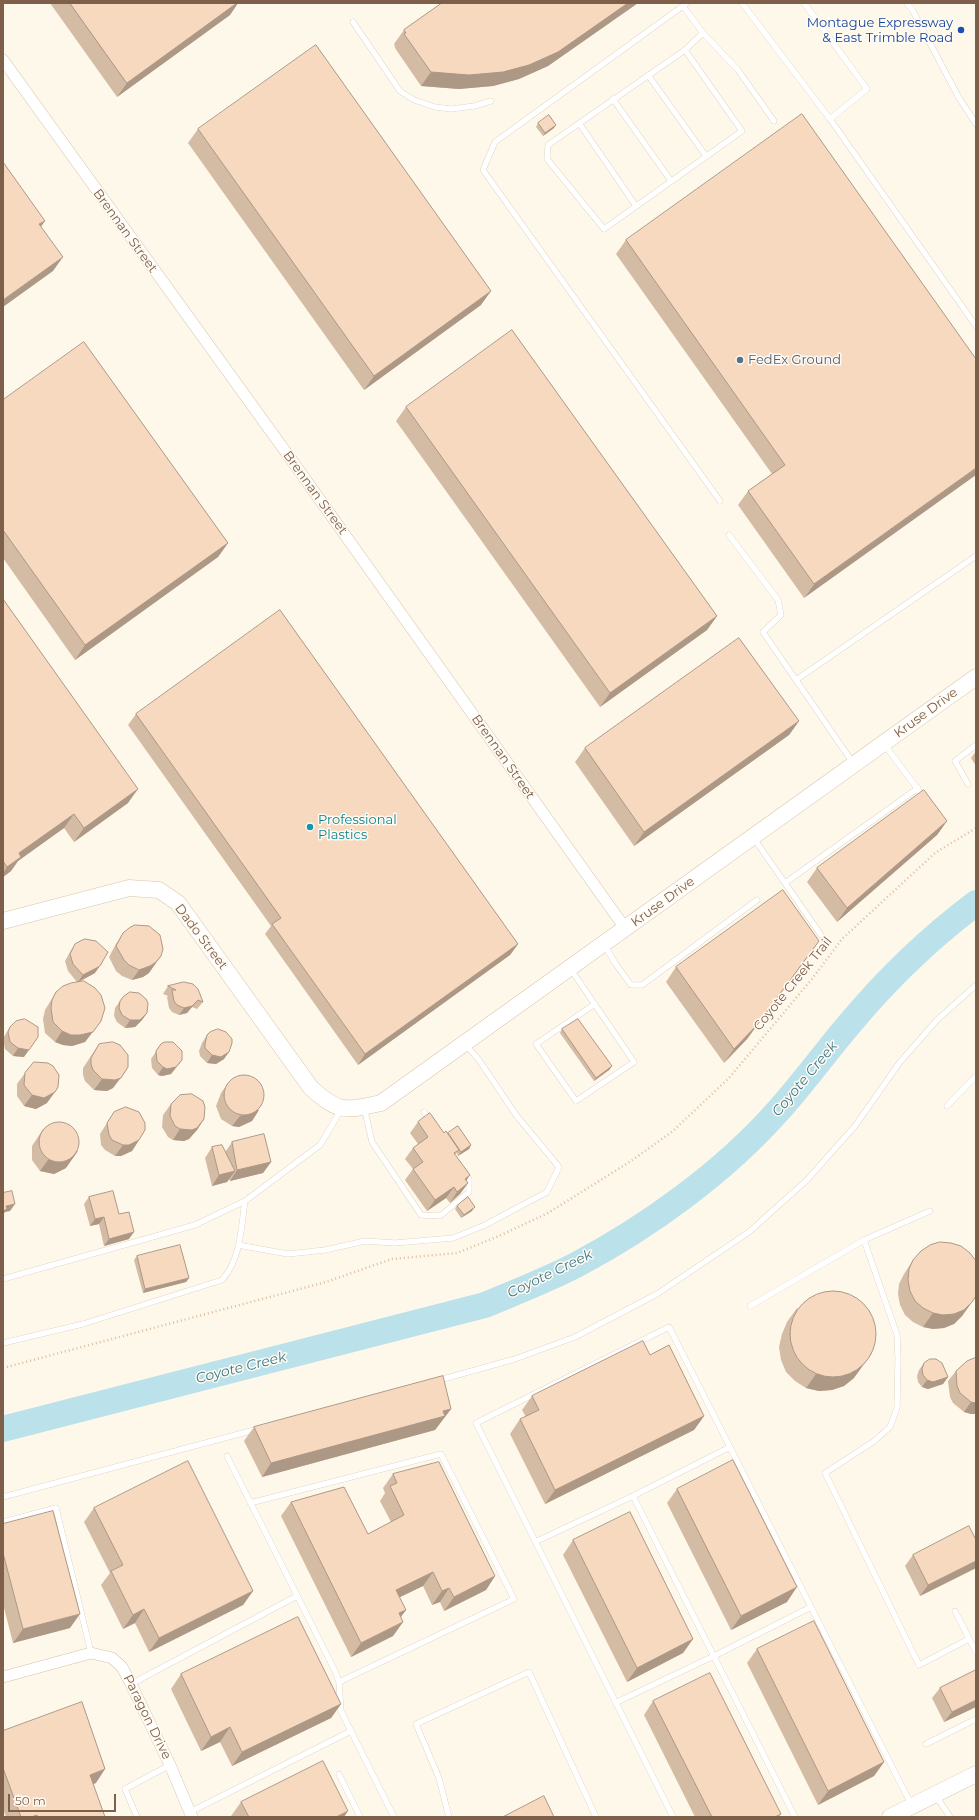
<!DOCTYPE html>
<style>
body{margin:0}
#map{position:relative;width:979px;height:1820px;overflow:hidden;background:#fef8ea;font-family:Montserrat,sans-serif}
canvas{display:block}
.frame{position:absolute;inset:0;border:4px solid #7e5f49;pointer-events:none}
.scale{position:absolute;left:8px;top:1794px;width:108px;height:18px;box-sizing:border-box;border:2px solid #7e5f49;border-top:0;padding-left:5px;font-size:12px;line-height:14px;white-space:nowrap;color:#7e5f49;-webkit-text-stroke:3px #fffbf3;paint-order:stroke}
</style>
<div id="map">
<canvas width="979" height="1820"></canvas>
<div class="frame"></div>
<div class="scale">50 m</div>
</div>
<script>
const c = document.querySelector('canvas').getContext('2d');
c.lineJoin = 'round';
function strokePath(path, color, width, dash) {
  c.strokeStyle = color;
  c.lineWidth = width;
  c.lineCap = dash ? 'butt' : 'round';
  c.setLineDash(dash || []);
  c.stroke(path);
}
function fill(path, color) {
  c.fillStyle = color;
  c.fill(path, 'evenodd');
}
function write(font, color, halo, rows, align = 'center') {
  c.font = font + ' Montserrat,sans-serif';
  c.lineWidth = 3;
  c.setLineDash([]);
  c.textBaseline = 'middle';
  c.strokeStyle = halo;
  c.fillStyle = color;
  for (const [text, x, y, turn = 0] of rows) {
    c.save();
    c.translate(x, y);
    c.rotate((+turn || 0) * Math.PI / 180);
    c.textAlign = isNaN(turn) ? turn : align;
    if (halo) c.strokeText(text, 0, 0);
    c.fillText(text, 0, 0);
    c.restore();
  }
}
strokePath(new Path2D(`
 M 3,1429 L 485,1305 C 516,1292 547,1280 576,1265 C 648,1227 724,1172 778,1111 C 804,1082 827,1050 852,1021 C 888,978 931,937 976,903`), '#bbe1eb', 26);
const lane = new Path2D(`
 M 687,3 L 495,142 L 483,170 L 720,501
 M 742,3 L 830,119 L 976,326
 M 804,3 L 867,89 L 830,119
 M 907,3 L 913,11 L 959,98 L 976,124
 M 683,6 L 703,33 L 685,50 L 548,145 L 547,159 L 604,229 L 742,131 L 685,50
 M 353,22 L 400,91 L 414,100 L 435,107 L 451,109 L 474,106 L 491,101
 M 703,33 L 738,70 L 774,121
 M 648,75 L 706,156
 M 613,99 L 671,181
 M 579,123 L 636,206
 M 729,535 L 778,600 L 781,615 L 763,632 L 853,763
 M 796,680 L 976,556
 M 884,744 L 919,791
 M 968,784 L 955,761 L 976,745
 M 753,837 L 821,935
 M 785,883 L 918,788
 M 604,944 L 615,963 L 631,985 L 642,985 L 757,900
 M 570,968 L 634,1062 L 576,1101 L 536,1044 L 595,1004
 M 947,1106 L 976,1076
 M 364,1107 L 372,1142 L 421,1215 L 440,1216 L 469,1192 L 469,1179 L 465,1173
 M 424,1112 L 430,1121
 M 864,1240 L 897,1335 L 898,1358 L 897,1408 L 890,1427 L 873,1442 L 825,1473 L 919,1665 L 969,1639
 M 238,1245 L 288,1254 L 325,1250 L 365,1241 L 395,1243 L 453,1238 L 485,1225 L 547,1192 L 559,1167 L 516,1115 L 479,1060 L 466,1045
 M 3,1279 L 195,1225 L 245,1201 L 320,1145 L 341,1110
 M 750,1306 L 864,1240 L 930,1211
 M 3,1343 L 83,1324 L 222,1280 C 241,1259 241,1228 245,1201
 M 436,1381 L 515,1359 L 575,1337 L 657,1294 L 749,1232 L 807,1180 L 855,1126 L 900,1062 L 937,1020 L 976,985
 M 227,1456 L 335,1671 L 339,1682 L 341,1711 L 394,1817
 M 633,1496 L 795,1817
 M 3,1497 L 258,1429
 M 250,1503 L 441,1454 L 514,1599 L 339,1682
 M 3,1522 L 56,1508 L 91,1653
 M 535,1542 L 633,1496 L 730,1447
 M 955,1611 L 976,1652
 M 131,1684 L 297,1596
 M 615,1703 L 714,1656 L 811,1607
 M 926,1744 L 976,1719
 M 339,1774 L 360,1817
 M 936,1796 L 950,1817
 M 190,1812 L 351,1731
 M 137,1817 L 125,1789 L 170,1765
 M 449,1817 L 439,1778 L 416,1724 L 529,1672 L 596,1817
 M 673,1817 L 476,1423 L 669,1327 L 911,1804`);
const street = new Path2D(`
 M 3,60 L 293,462 L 625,928
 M 3,1677 L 91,1653 L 112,1658 L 122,1667 L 131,1684 L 170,1765 L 192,1817`);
const secondary = new Path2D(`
 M 3,921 L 129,888 L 159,890 L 178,903 L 311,1088 C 339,1113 345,1111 381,1103 L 976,677
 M 890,1817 L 976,1774`);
strokePath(lane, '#d3c1ad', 6);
strokePath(street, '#d3c1ad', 12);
strokePath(secondary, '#d9c3ad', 17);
strokePath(new Path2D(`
 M 3,1368 L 326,1282 L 392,1259 L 457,1253 L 499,1236 L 548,1213 L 631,1161 L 673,1131 L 729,1078 L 812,979 L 842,939 L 935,853 L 976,828`), '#ddbca0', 2.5, [1, 3]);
strokePath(lane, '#fff', 5.5);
strokePath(street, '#fff', 11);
strokePath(secondary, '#fff', 16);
fill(new Path2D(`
 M 50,3 L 238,3 L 230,15 L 117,97 Z
 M 442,3 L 638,3 L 548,66 L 519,79 L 493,86 L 459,89 L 421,86 L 395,48 L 395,47 L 394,44 L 404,30 Z
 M 538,123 L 554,128 L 543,136 L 536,127 Z
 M 198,129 L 481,305 L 364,390 L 188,143 Z
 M 626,240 L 976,359 L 804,598 L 738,505 L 748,491 L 772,474 L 616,254 Z
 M 3,400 L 228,543 L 218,557 L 75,660 L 3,558 Z
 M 406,407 L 717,616 L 707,630 L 600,707 L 396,421 Z
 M 3,599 L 128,803 L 74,842 L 64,828 L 18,861 L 11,871 L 3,877 Z
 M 136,714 L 518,944 L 510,955 L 358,1065 L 265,934 L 271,926 L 128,725 Z
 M 799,721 L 789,735 L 634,846 L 575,762 L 585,748 Z
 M 976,751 L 976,766 L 971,758 Z
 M 947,821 L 937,835 L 837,922 L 807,882 L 817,868 Z
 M 123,933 L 149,973 L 143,977 L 132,980 L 122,976 L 116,971 L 109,957 L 116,944 Z
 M 75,944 L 95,973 L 79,982 L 101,1021 L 85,1042 L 72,1046 L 63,1045 L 55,1042 L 45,1033 L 43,1019 L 45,1010 L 56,992 L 77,982 L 68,971 L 65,961 L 70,952 Z
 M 809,955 L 747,1039 L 724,1063 L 666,982 L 676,967 Z
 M 168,986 L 203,1002 L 197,1009 L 192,1007 L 187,1013 L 179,1015 L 172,1012 L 169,1008 L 167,997 L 168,996 L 163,994 Z
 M 123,997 L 147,1013 L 142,1020 L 135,1027 L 125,1028 L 117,1022 L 114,1016 L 115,1008 Z
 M 10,1027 L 24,1057 L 13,1056 L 5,1049 L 3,1039 L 5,1035 Z
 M 562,1029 L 612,1066 L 609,1070 L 594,1081 L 560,1033 Z
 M 207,1035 L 224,1059 L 216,1064 L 207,1063 L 200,1056 L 199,1051 L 202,1043 Z
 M 99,1044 L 121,1078 L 113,1088 L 107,1091 L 94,1090 L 85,1081 L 83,1075 L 83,1068 Z
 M 161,1044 L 182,1060 L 171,1074 L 162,1076 L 158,1075 L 152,1068 L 151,1059 Z
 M 25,1073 L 47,1103 L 36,1109 L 24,1106 L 17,1096 L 17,1084 Z
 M 228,1083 L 259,1110 L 252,1121 L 239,1127 L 232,1126 L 221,1119 L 216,1106 L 221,1093 Z
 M 171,1104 L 204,1119 L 197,1130 L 189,1139 L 184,1141 L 173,1140 L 168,1137 L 162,1127 L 163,1115 Z
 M 114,1112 L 139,1140 L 132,1151 L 121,1156 L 115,1156 L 105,1150 L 101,1145 L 100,1134 Z
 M 418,1122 L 448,1134 L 471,1145 L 469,1149 L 458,1156 L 457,1153 L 455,1154 L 466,1181 L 468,1183 L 460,1194 L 450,1203 L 446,1198 L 427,1211 L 405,1180 L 413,1169 L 405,1159 L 413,1148 L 418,1144 L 410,1133 Z
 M 43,1129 L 66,1168 L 54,1174 L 40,1171 L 32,1160 L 32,1146 Z
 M 232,1142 L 271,1162 L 263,1173 L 230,1181 L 229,1179 L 227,1182 L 212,1186 L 205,1158 L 212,1147 L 226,1151 Z
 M 89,1197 L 119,1214 L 129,1239 L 104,1246 L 99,1224 L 90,1226 L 84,1204 Z
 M 457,1206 L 472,1211 L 461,1218 L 455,1209 Z
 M 137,1256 L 189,1278 L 186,1282 L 143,1293 L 134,1260 Z
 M 913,1260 L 972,1302 L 962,1316 L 954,1324 L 944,1328 L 933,1329 L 923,1327 L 913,1322 L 905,1315 L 900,1305 L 898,1294 L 899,1284 L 904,1274 Z
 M 797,1308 L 854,1378 L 844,1386 L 832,1390 L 819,1391 L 806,1388 L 795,1381 L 786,1372 L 781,1360 L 779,1347 L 782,1334 L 787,1322 Z
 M 650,1355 L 704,1416 L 694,1430 L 545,1504 L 510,1434 L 520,1419 L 526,1417 L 522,1410 L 532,1396 Z
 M 974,1358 L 971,1414 L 964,1412 L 953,1403 L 950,1397 L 948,1381 L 956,1371 Z
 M 924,1363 L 948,1377 L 943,1384 L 928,1389 L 922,1387 L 918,1382 L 917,1376 L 919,1370 Z
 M 451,1409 L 435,1430 L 262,1477 L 244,1441 L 254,1427 Z
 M 393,1474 L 495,1576 L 486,1590 L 444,1611 L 440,1602 L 432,1605 L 423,1586 L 399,1597 L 406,1610 L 400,1617 L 403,1622 L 393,1636 L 351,1657 L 281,1516 L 291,1502 L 368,1534 L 391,1522 L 380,1501 L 385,1493 L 383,1488 Z
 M 677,1489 L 787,1602 L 731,1630 L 667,1503 Z
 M 94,1508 L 253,1591 L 243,1605 L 149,1652 L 135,1623 L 123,1629 L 101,1585 L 110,1573 L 84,1522 Z
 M 3,1524 L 70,1628 L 13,1643 L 3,1604 Z
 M 573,1540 L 693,1639 L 683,1653 L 627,1682 L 563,1555 Z
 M 976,1540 L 976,1568 L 920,1596 L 905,1566 L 913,1555 Z
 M 757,1649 L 884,1762 L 874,1776 L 818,1805 L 747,1663 Z
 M 976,1670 L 976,1707 L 944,1722 L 932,1698 L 940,1688 Z
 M 181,1674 L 341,1704 L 331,1718 L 232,1766 L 220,1742 L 201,1751 L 171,1689 Z
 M 653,1701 L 781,1814 L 779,1817 L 695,1817 L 644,1715 Z
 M 3,1731 L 96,1783 L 93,1784 L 105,1817 L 6,1817 L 3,1809 Z
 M 241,1802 L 344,1817 L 232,1817 L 231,1816 Z`), '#d4bba4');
fill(new Path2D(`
 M 237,3 L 238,3 L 230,15 L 117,97 L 127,83 Z
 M 628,3 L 638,3 L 548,66 L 519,79 L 493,86 L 459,89 L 421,86 L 431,72 Z
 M 556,125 L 554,128 L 543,136 L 545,133 Z
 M 45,221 L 35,235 L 39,224 Z
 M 63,257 L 53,271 L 3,307 L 3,300 Z
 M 491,291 L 481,305 L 364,390 L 374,376 Z
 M 976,468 L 976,475 L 804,598 L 814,584 Z
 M 228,543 L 218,557 L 75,660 L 85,645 Z
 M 717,616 L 707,630 L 600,707 L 610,693 Z
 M 799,721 L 789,735 L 634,846 L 644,832 Z
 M 138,789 L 128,803 L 74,842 L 84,828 Z
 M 74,814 L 64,828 L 18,861 L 11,871 L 3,877 L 3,873 L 7,867 L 19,853 Z
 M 947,821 L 937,835 L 837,922 L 847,908 Z
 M 819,941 L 747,1039 L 724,1063 L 734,1049 Z
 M 518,944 L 510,955 L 358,1065 L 365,1054 Z
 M 161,956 L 149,973 L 143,977 L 132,980 L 139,970 Z
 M 100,966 L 95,973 L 78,982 L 83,975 Z
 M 198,1000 L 187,1013 L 179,1015 L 184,1008 Z
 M 147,1013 L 142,1020 L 135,1027 L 125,1028 L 130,1020 Z
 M 101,1021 L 85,1042 L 72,1046 L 63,1045 L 55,1042 L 62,1031 Z
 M 18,1048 L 29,1050 L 24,1057 L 13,1056 Z
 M 229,1052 L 224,1059 L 216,1064 L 207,1063 L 212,1055 Z
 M 182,1060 L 171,1074 L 162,1076 L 158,1075 L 163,1067 Z
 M 612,1066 L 609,1070 L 594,1081 L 596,1078 Z
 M 128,1067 L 113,1088 L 107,1091 L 94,1090 L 102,1079 Z
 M 55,1092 L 47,1103 L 36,1109 L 24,1106 L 32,1095 Z
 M 259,1110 L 252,1121 L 239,1127 L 232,1126 L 240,1116 Z
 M 204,1119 L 197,1130 L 189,1139 L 184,1141 L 173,1140 L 180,1129 Z
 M 139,1140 L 132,1151 L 121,1156 L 115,1156 L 123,1145 Z
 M 471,1145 L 469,1149 L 458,1156 L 461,1152 Z
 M 78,1151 L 66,1168 L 54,1174 L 40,1171 L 48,1160 Z
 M 271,1162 L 263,1173 L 230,1181 L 237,1170 Z
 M 235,1171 L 227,1182 L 212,1186 L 219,1175 Z
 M 470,1175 L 463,1186 L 465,1179 Z
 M 468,1183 L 460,1194 L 450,1203 L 457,1192 Z
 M 454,1187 L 446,1198 L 427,1211 L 435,1200 Z
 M 15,1204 L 10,1211 L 5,1212 L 3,1215 L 3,1211 L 6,1206 Z
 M 475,1207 L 472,1211 L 461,1218 L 464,1215 Z
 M 104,1217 L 99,1224 L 90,1226 L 95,1219 Z
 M 134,1232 L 129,1239 L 104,1246 L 109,1239 Z
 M 189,1278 L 186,1282 L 143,1293 L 145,1289 Z
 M 972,1302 L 962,1316 L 954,1324 L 944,1328 L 933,1329 L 923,1327 L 933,1313 Z
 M 872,1353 L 854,1378 L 844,1386 L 832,1390 L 819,1391 L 806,1388 L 816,1374 Z
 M 948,1377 L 943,1384 L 928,1389 L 922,1387 L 927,1380 Z
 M 971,1402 L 976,1403 L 976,1414 L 971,1414 L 964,1412 Z
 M 451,1409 L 435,1430 L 262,1477 L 271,1463 Z
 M 704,1416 L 694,1430 L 545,1504 L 555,1490 Z
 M 976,1561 L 976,1568 L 920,1596 L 928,1585 Z
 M 433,1572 L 423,1586 L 386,1604 L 396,1590 Z
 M 495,1576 L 486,1590 L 444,1611 L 454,1597 Z
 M 797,1587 L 787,1602 L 731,1630 L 741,1616 Z
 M 449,1588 L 440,1602 L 432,1605 L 442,1591 Z
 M 253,1591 L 243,1605 L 149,1652 L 159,1638 Z
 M 144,1609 L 135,1623 L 123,1629 L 133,1615 Z
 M 406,1610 L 396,1624 L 399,1613 Z
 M 80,1614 L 70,1628 L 13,1643 L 23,1629 Z
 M 403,1622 L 393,1636 L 351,1657 L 361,1643 Z
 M 693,1639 L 683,1653 L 627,1682 L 637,1668 Z
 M 976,1700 L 976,1707 L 944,1722 L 952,1712 Z
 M 341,1704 L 331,1718 L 232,1766 L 242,1752 Z
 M 230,1727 L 220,1742 L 201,1751 L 211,1737 Z
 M 884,1762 L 874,1776 L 818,1805 L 828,1791 Z
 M 105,1769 L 96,1783 L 80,1789 L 90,1775 Z
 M 348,1811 L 344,1817 L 336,1817 Z`), '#ad9886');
const building = new Path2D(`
 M 70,3 L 237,3 L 127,83 Z
 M 442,3 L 628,3 L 558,52 L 529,65 L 503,72 L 469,75 L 431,72 L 404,34 L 406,33 L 404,30 Z
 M 316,45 L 491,291 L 374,376 L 198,129 Z
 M 802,114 L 976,359 L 976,468 L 814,584 L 748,491 L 785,465 L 626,240 Z
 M 549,115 L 556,125 L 545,133 L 538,123 Z
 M 3,162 L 45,221 L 39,224 L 63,257 L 3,300 Z
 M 512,330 L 717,616 L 610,693 L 406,407 Z
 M 84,342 L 228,543 L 85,645 L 3,530 L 3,400 Z
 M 3,599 L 138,789 L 84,828 L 74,814 L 19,853 L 21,857 L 7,867 L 3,861 Z
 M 280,610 L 518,944 L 365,1054 L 272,924 L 281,918 L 136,714 Z
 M 739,638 L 799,721 L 644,832 L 585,748 Z
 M 924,790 L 947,821 L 847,908 L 817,868 Z
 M 783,890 L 819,941 L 757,1025 L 734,1049 L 676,967 Z
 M 135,925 L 149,926 L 160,935 L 163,949 L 161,956 L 156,962 L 150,966 L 139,970 L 129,965 L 124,960 L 116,946 L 123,933 L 129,928 Z
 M 85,939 L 96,941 L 108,952 L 100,966 L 83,975 L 73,964 L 70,954 L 75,944 Z
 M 84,981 L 95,988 L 101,995 L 105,1008 L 101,1021 L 93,1032 L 80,1035 L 71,1035 L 62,1031 L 53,1022 L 51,1008 L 52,1000 L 56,992 L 63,986 L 71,983 Z
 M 184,982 L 193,984 L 198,989 L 203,1002 L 198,1000 L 192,1006 L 184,1008 L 177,1005 L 174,1001 L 172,990 L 176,990 L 168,986 Z
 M 130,992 L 139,993 L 146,999 L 148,1003 L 147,1013 L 140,1020 L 130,1020 L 122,1015 L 119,1008 L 120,1001 L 123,997 Z
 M 25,1019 L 38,1027 L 38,1037 L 29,1050 L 18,1048 L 10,1042 L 8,1032 L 10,1027 L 16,1021 Z
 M 578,1019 L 612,1066 L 596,1078 L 562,1029 Z
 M 218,1029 L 226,1032 L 232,1039 L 232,1043 L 229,1052 L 221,1057 L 212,1055 L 205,1048 L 205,1044 L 207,1035 L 210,1032 Z
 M 113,1042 L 120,1045 L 128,1055 L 128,1067 L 121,1078 L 115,1080 L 102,1079 L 93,1070 L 91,1064 L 91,1058 L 99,1044 Z
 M 165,1042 L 173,1042 L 182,1051 L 182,1060 L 176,1067 L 167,1069 L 163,1067 L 157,1061 L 156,1051 L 161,1044 Z
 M 34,1062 L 48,1063 L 53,1066 L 59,1075 L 58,1087 L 55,1092 L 44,1098 L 32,1095 L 24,1085 L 25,1073 Z
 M224 1095a20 20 0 1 1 40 0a20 20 0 1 1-40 0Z
 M 192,1094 L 203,1101 L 205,1107 L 204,1119 L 197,1128 L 192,1130 L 180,1129 L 175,1126 L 170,1116 L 171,1104 L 180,1095 Z
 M 126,1107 L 139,1112 L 145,1123 L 145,1130 L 139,1140 L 129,1145 L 123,1145 L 112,1140 L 109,1135 L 107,1123 L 114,1112 Z
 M 430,1113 L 444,1133 L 446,1131 L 459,1150 L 454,1153 L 470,1175 L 465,1179 L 468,1183 L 457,1192 L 454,1187 L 435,1200 L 413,1169 L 423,1162 L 413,1148 L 428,1137 L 418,1122 Z
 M39 1142a20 20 0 1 1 40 0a20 20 0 1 1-40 0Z
 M 458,1126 L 471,1145 L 461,1152 L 448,1133 Z
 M 264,1134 L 271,1162 L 237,1170 L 232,1142 Z
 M 222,1145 L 235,1171 L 219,1175 L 212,1147 Z
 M 12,1191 L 15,1204 L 6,1206 L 7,1209 L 3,1211 L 3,1193 Z
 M 113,1191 L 119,1214 L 129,1212 L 134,1232 L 109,1239 L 104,1217 L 95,1219 L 89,1197 Z
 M 468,1197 L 475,1207 L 464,1215 L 457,1206 Z
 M 940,1242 L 951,1243 L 961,1246 L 970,1253 L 976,1261 L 976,1296 L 972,1302 L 964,1310 L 954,1314 L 943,1315 L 933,1313 L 923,1308 L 915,1301 L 910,1291 L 908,1280 L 909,1269 L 913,1260 L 921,1251 L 930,1245 Z
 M 180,1245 L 189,1278 L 145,1289 L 137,1256 Z
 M790 1334a43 43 0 1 1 86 0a43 43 0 1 1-86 0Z
 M 643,1341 L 650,1355 L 669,1345 L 704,1416 L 555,1490 L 520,1419 L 539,1410 L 532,1396 Z
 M 976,1357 L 976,1403 L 971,1402 L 960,1393 L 957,1386 L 956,1371 L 967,1361 L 974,1358 Z
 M 930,1359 L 936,1359 L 942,1363 L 948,1377 L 933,1382 L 927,1380 L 923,1375 L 922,1369 L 924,1363 Z
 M 443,1376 L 451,1409 L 443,1411 L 445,1416 L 271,1463 L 254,1427 Z
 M 733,1460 L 797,1587 L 741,1616 L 677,1489 Z
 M 188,1461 L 253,1591 L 159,1638 L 144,1609 L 133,1615 L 111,1571 L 123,1565 L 94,1508 Z
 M 439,1462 L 495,1576 L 454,1597 L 449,1588 L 442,1591 L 433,1572 L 396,1590 L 406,1610 L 399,1613 L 403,1622 L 361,1643 L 291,1502 L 344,1487 L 368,1534 L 404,1515 L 390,1486 L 397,1483 L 393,1474 Z
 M 53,1511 L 80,1614 L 23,1629 L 3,1553 L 3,1524 Z
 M 630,1512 L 693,1639 L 637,1668 L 573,1540 Z
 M 969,1526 L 976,1540 L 976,1561 L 928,1585 L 913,1555 Z
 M 298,1617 L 341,1704 L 242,1752 L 230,1727 L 211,1737 L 181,1674 Z
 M 814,1621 L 884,1762 L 828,1791 L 757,1649 Z
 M 976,1670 L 976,1700 L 952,1712 L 940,1688 Z
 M 710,1673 L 781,1814 L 775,1817 L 712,1817 L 653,1701 Z
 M 82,1702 L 105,1769 L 90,1775 L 105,1817 L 38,1817 L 37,1815 L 31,1817 L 21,1817 L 3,1768 L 3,1731 Z
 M 323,1761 L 348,1811 L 336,1817 L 249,1817 L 241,1802 Z
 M 544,1796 L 554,1817 L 503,1817 Z`);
fill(building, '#f7d9bf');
strokePath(building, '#ad9886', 1);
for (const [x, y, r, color] of [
 [961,30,4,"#1a4fb4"],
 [740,360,4,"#5c6f8a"],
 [310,827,4,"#0f9aa8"]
]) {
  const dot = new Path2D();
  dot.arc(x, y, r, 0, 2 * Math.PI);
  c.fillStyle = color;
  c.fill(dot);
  strokePath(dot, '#fffbf3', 1.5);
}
write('13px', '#164399', '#fffbf3', [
 ["Montague Expressway",953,23],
 ["& East Trimble Road",953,38]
], 'right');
write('13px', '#7e5f49', '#fffbf3', [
 ["Brennan Street",125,231,54],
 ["Brennan Street",315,493,54],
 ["Kruse Drive",926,713,-36],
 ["Brennan Street",503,757,55],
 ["Kruse Drive",663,902,-36],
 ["Dado Street",201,937,53],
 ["Coyote Creek Trail",793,984,-51],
 ["Paragon Drive",147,1717,64]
]);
write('13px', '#4e5e75', '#fffbf3', [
 ["FedEx Ground",748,360]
], 'left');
write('13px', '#0d838f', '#fffbf3', [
 ["Professional",318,820],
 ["Plastics",318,835]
], 'left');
write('italic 14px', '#3d798b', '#fffbf3', [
 ["Coyote Creek",805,1079,-50],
 ["Coyote Creek",550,1274,-26],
 ["Coyote Creek",241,1368,-14]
]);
</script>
